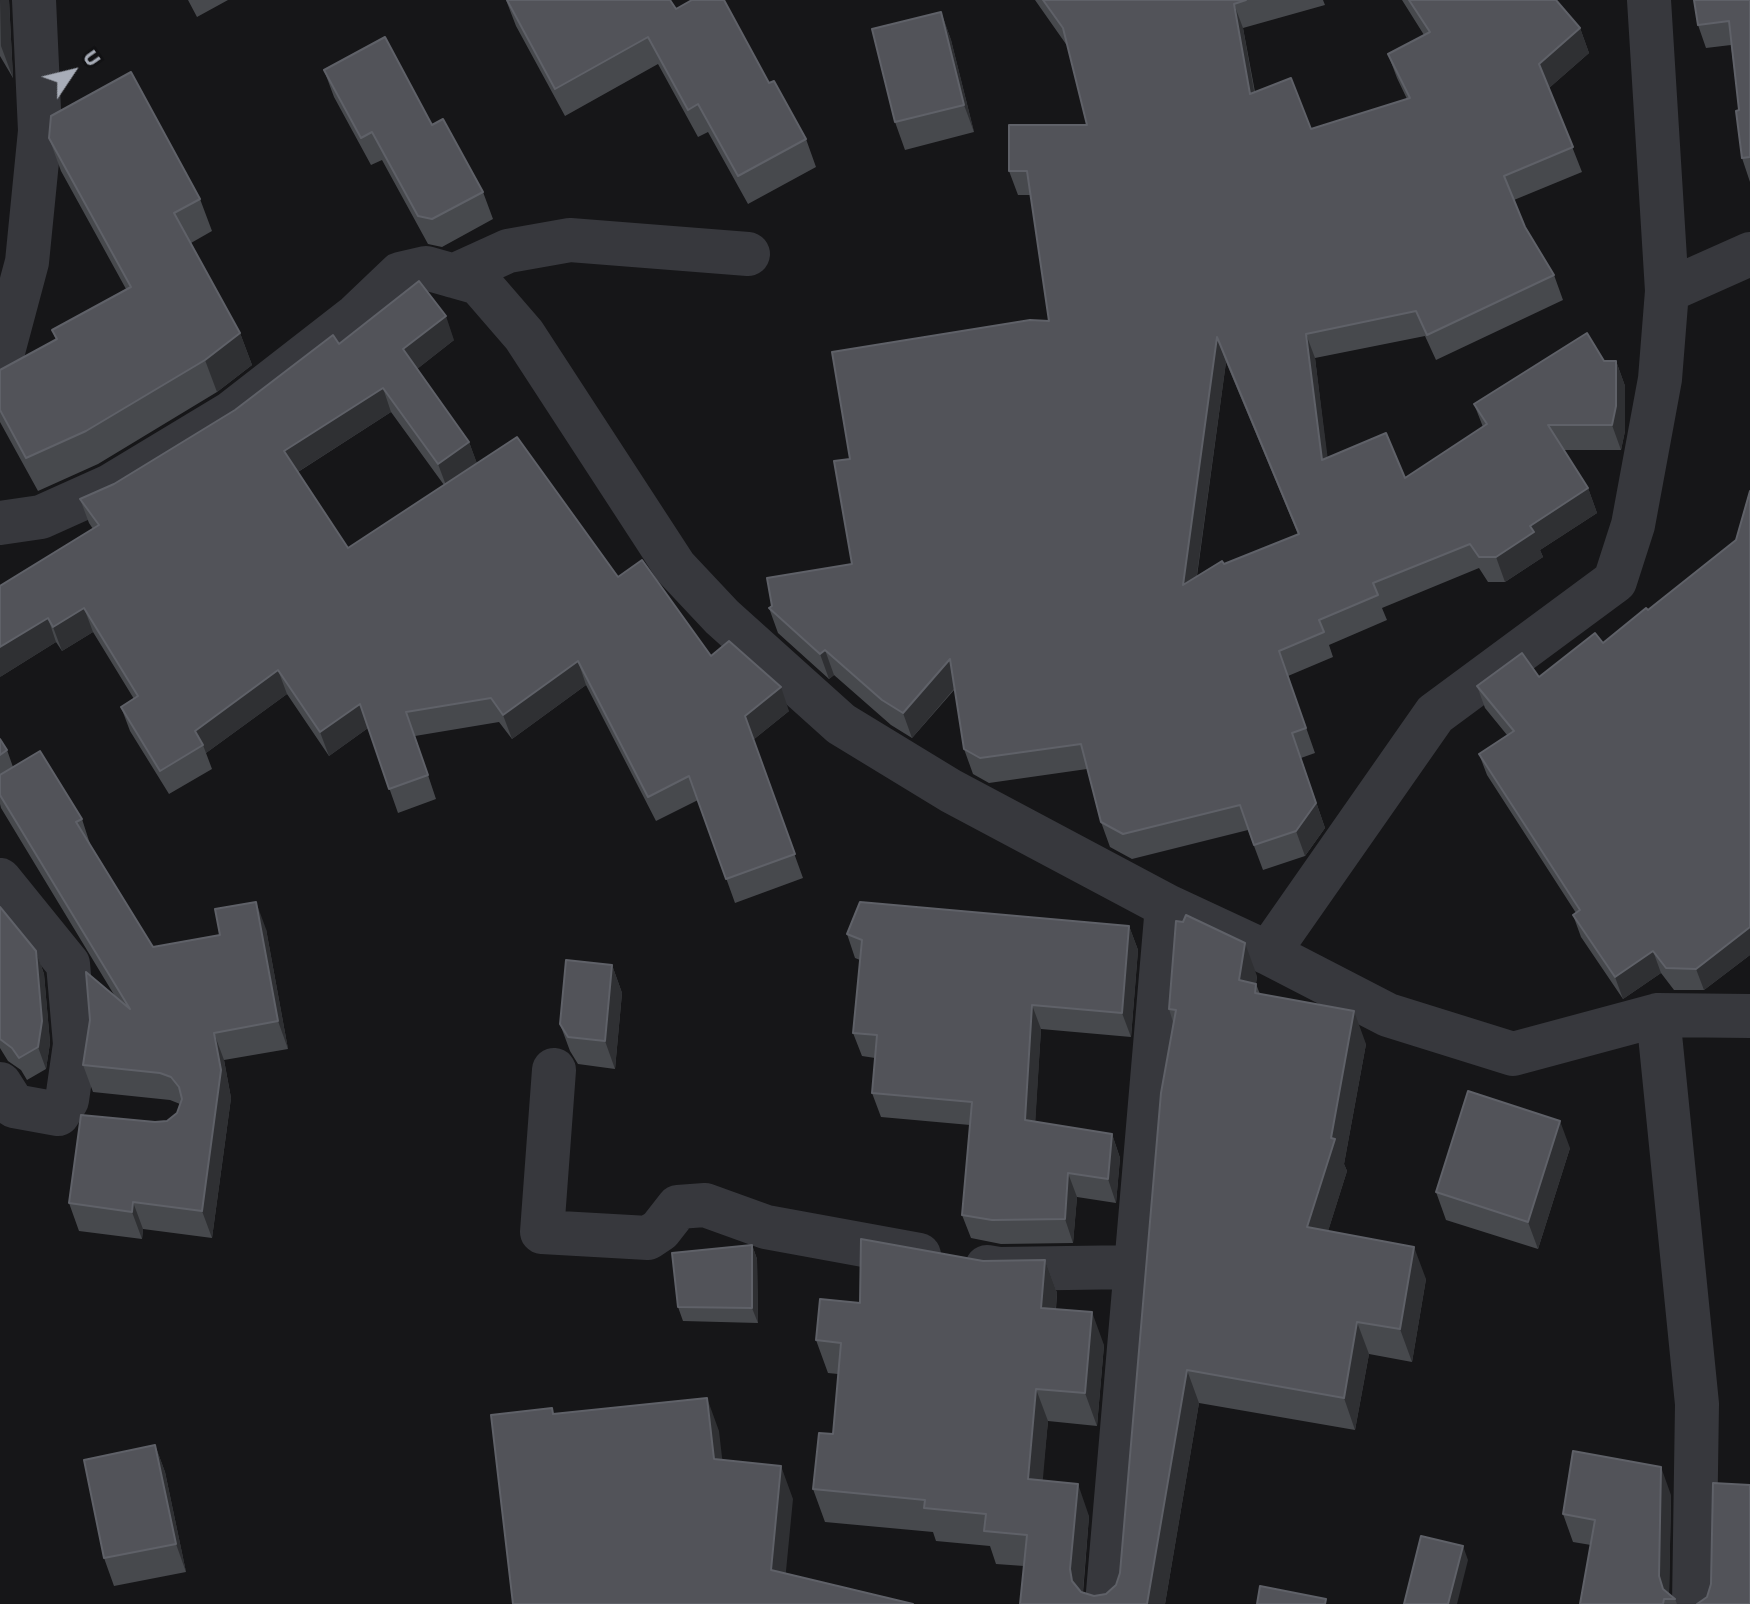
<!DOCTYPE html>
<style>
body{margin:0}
#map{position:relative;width:1750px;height:1604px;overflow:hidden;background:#161618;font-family:"Source Sans 3",sans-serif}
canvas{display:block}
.north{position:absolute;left:32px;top:32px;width:80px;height:80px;-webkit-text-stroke:6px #111113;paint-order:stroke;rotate:55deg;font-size:22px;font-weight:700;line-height:32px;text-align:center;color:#a8adb8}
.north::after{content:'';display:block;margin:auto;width:28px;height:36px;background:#a8adb8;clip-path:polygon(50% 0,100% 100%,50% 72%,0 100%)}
</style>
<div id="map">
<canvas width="1750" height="1604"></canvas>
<div class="north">U</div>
</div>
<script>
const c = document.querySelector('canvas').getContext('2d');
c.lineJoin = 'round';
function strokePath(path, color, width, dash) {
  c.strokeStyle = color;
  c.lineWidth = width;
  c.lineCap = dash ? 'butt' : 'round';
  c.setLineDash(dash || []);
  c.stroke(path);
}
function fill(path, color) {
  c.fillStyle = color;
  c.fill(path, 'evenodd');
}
strokePath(new Path2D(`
 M 453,276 L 508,251 L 570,240 L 748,254
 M 1667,291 L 1750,254
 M 0,363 L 27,262 L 40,131 L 34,0
 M 0,523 L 41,517 L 110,486 L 231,413 L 357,315 L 400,274 L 426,268 L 479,283 L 524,335 L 675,567 L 722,617 L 841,724 L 951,791 L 1167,906 L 1268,953 L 1388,1015 L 1513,1054 L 1658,1015 L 1750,1016
 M 0,880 L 68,964 L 75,1044 L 67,1100 L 58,1114 L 14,1106 L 0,1084
 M 1268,953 L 1435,714 L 1615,581 L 1633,525 L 1660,379 L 1667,291 L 1649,0
 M 1658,1015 L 1697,1404 L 1694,1604
 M 554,1070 L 542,1232 L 648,1238 L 660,1230 L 678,1207 L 705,1205 L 766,1227 L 919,1255
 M 987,1267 L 999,1269 L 1136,1267
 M 1107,1604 L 1167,906`), '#37383d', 44);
fill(new Path2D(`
 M 0,0 L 9,0 L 13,78 L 0,56 Z
 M 188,0 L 228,0 L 197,17 Z
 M 506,0 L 676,9 L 769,83 L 806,139 L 816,167 L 748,204 L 708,132 L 698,137 L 658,64 L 565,116 L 516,26 Z
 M 1035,0 L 1323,0 L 1325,5 L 1243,28 L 1255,92 L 1311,129 L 1407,99 L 1397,78 L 1388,54 L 1424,35 L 1402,0 L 1556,0 L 1580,28 L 1589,53 L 1549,88 L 1582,172 L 1514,200 L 1525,227 L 1554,275 L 1563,300 L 1436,360 L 1425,336 L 1315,358 L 1327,457 L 1405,478 L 1483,427 L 1474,404 L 1604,361 L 1616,361 L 1625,386 L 1625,431 L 1621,450 L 1564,450 L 1588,488 L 1597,513 L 1540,550 L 1543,557 L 1505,582 L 1488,582 L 1479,568 L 1382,608 L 1387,620 L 1329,645 L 1333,657 L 1288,676 L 1315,753 L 1301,758 L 1325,828 L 1305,856 L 1263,870 L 1248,830 L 1132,859 L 1110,847 L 1101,822 L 1087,769 L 989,783 L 973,774 L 964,749 L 955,689 L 912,738 L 891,725 L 834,675 L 829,679 L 778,633 L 769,608 L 852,564 L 850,459 L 1049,321 L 1031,195 L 1018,195 L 1009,171 L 1087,125 L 1068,47 ZM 1226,362 L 1298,534 L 1197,576 Z
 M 1750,0 L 1750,182 L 1742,158 L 1739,110 L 1731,45 L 1706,48 L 1698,25 Z
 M 941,12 L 951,40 L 974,132 L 905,150 L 895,122 Z
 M 324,70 L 432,125 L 483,192 L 493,219 L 442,247 L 428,244 L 382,160 L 371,165 L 334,97 Z
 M 49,138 L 200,199 L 212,231 L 191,243 L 240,333 L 252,365 L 217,392 L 98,464 L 38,491 L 0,422 L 0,370 L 56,340 L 52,330 L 126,289 L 61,171 Z
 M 454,340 L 417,369 L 469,442 L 477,464 L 618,577 L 711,656 L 789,711 L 753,740 L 803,878 L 735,903 L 698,800 L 656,821 L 586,685 L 512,739 L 499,722 L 415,736 L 436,799 L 398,813 L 368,728 L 329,756 L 287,694 L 206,753 L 212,769 L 169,794 L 130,731 L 121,707 L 134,699 L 93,632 L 62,651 L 56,642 L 0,677 L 93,529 L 89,523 L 80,499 L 114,484 L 235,410 L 339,344 ZM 391,412 L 444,485 L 348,548 L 298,472 Z
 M 1750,491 L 1750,955 L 1704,990 L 1674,990 L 1661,973 L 1623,999 L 1581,937 L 1573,915 L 1576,913 L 1487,775 L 1479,754 L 1507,735 L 1485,708 L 1477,686 L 1539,677 L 1603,643 L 1648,610 L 1736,540 Z
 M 0,739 L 7,750 L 13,767 L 82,819 L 91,847 L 153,947 L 266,929 L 288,1049 L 224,1060 L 231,1098 L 212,1238 L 143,1229 L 142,1239 L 79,1231 L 69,1203 L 155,1122 L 167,1121 L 177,1113 L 180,1104 L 170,1100 L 93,1092 L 83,1065 L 116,998 L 1,808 L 0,804 Z
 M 0,907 L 36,951 L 44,974 L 50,1043 L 46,1069 L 27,1080 L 21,1070 L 8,1061 L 0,1048 Z
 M 1129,926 L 1138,950 L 1131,1037 L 1041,1029 L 1035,1122 L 1112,1134 L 1120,1158 L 1116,1203 L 1077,1197 L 1073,1243 L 1001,1244 L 971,1238 L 962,1215 L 970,1125 L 881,1117 L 872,1093 L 875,1058 L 862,1056 L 853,1033 L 860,960 L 855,958 L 847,934 Z
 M 612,965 L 622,993 L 615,1069 L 578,1064 L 570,1051 L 560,1024 Z
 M 1257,976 L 1256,984 L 1260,994 L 1366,1044 L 1344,1164 L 1347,1171 L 1328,1231 L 1426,1279 L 1412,1362 L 1369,1354 L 1355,1430 L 1199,1403 L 1165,1604 L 1020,1604 L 1024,1566 L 996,1564 L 990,1546 L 936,1541 L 933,1532 L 825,1522 L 813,1489 L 833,1434 L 838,1374 L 828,1373 L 816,1340 L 860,1303 L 983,1261 L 1045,1260 L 1057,1293 L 1056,1309 L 1104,1345 L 1097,1426 L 1048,1421 L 1042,1480 L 1089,1516 L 1083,1593 L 1094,1596 L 1106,1594 L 1116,1585 L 1120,1573 L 1173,1022 L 1169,1009 Z
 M 1570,1148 L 1538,1249 L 1446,1220 L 1436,1192 Z
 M 752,1245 L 757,1259 L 758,1323 L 683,1321 L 678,1307 Z
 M 155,1445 L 165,1472 L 186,1572 L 114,1586 L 104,1558 Z
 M 1671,1495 L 1669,1594 L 1675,1599 L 1677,1604 L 1580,1604 L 1591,1545 L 1573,1542 L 1563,1514 Z`), '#47494d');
fill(new Path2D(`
 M 0,0 L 9,0 L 13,78 L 1,46 Z
 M 1234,4 L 1243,28 L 1259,119 L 1250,94 Z
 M 941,12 L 951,40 L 974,132 L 964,105 Z
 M 1580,28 L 1589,53 L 1548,89 L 1539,64 Z
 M 446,316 L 454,340 L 412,373 L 403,349 Z
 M 240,333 L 252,365 L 217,392 L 205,360 Z
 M 1306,334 L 1315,358 L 1331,484 L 1322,460 Z
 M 1217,337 L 1226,362 L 1192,610 L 1183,585 Z
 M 1616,361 L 1625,386 L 1625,431 L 1621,450 L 1612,425 Z
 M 383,388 L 391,412 L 293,475 L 284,451 Z
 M 469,442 L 478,466 L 447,488 L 438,464 Z
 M 1588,488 L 1597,513 L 1540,550 L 1543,557 L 1505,582 L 1496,557 L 1530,526 Z
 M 84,608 L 93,632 L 62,651 L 53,627 Z
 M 48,618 L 56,642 L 0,677 L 0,647 Z
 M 825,650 L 834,675 L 829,679 L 820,654 Z
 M 950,659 L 959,683 L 912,738 L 903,713 Z
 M 578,661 L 586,685 L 512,739 L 503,715 Z
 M 278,670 L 287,694 L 206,753 L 203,745 L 195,731 Z
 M 781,687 L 789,711 L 753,740 L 745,716 Z
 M 360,704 L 368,728 L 329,756 L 320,732 Z
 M 1292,733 L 1325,828 L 1305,856 L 1296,831 Z
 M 256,902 L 266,929 L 288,1049 L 278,1021 Z
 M 1129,926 L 1138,950 L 1131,1037 L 1122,1013 Z
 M 1750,927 L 1750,955 L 1704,990 L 1696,969 Z
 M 1245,943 L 1257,976 L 1251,1013 L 1239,980 Z
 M 36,951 L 44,974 L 50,1043 L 46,1069 L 38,1047 Z
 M 1653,951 L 1661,973 L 1623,999 L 1615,977 Z
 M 612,965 L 622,993 L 615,1069 L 605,1041 Z
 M 1032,1005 L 1041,1029 L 1034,1144 L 1025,1120 Z
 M 1354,1011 L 1366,1044 L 1344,1164 L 1347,1171 L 1319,1260 L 1307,1227 L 1331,1138 Z
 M 214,1033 L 224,1060 L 231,1098 L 212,1238 L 202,1211 Z
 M 1560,1121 L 1570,1148 L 1538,1249 L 1528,1222 Z
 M 1112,1134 L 1120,1158 L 1116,1203 L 1108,1179 Z
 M 1068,1173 L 1077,1197 L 1073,1243 L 1065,1219 Z
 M 133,1202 L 143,1229 L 142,1239 L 132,1212 Z
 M 752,1245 L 757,1259 L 758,1323 L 752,1308 Z
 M 1414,1247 L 1426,1279 L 1412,1362 L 1400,1329 Z
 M 1045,1260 L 1057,1293 L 1053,1340 L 1041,1308 Z
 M 1092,1312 L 1104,1345 L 1097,1426 L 1085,1393 Z
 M 1357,1322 L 1369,1354 L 1355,1430 L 1344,1398 Z
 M 1187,1370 L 1199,1403 L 1165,1604 L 1147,1604 Z
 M 1036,1389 L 1048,1421 L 1040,1512 L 1028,1479 Z
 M 707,1398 L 719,1431 L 726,1492 L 714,1459 Z
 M 155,1445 L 165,1472 L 186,1572 L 176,1544 Z
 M 781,1466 L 793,1499 L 783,1602 L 771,1570 Z
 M 1661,1467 L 1671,1495 L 1669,1599 L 1666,1599 L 1659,1576 Z
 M 1078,1484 L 1089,1516 L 1082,1602 L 1072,1581 L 1070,1569 Z
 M 1463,1546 L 1468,1560 L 1457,1604 L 1448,1604 Z`), '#2f3033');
const building = new Path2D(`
 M 507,0 L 670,0 L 676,9 L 692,0 L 724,0 L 769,83 L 774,81 L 806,139 L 738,176 L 698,104 L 688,110 L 648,37 L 555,89 Z
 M 1043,0 L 1246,0 L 1234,4 L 1250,94 L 1291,78 L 1311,129 L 1410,98 L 1388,54 L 1430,32 L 1409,0 L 1556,0 L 1580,28 L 1539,64 L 1573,147 L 1504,176 L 1525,227 L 1554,275 L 1427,335 L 1416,311 L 1306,334 L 1322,460 L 1386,433 L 1405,478 L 1487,424 L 1474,404 L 1587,333 L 1604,361 L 1616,361 L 1616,406 L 1612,425 L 1548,425 L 1588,488 L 1530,526 L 1534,532 L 1496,557 L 1479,557 L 1470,544 L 1373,583 L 1378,595 L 1319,620 L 1324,632 L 1279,651 L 1306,728 L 1292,733 L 1316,803 L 1296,831 L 1254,845 L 1240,805 L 1123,834 L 1101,822 L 1081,744 L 980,758 L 964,749 L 950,659 L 903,713 L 882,700 L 825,650 L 820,654 L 769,608 L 772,606 L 767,578 L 852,564 L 834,461 L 850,459 L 832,352 L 1030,320 L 1049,321 L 1027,171 L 1009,171 L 1009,125 L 1087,125 L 1063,28 ZM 1217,337 L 1299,534 L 1224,564 L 1222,561 L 1183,585 Z
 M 1694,0 L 1750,0 L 1750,157 L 1742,158 L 1736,111 L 1739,110 L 1729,21 L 1698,25 Z
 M 941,12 L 964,105 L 895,122 L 872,29 Z
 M 385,37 L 432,125 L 443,119 L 483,192 L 432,219 L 418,216 L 372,132 L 361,138 L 324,70 Z
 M 131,72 L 200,199 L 174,213 L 240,333 L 205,360 L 86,431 L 26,458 L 0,410 L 0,370 L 57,339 L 52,330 L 131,287 L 49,138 L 51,116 Z
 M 419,281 L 446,316 L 403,349 L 469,442 L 438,464 L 383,388 L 284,451 L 348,548 L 517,437 L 618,577 L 642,560 L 711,656 L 729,641 L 781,687 L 745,716 L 795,854 L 726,879 L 689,776 L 648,797 L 578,661 L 503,715 L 491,698 L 406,712 L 428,775 L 389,789 L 360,704 L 320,732 L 278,670 L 195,731 L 203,745 L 160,771 L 121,707 L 138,696 L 84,608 L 53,627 L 48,618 L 0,647 L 0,586 L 99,525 L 80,499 L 114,484 L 235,410 L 333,335 L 339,344 Z
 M 1750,491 L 1750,927 L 1696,969 L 1666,968 L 1653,951 L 1615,977 L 1573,915 L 1580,910 L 1479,754 L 1514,731 L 1477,686 L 1522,653 L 1539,677 L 1595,633 L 1603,643 L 1646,608 L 1648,610 L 1736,540 Z
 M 0,739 L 7,750 L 0,755 Z
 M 40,751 L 82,819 L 76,822 L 153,947 L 220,935 L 215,909 L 256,902 L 278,1021 L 214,1033 L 221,1070 L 202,1211 L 133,1202 L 132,1212 L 69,1203 L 81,1115 L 155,1122 L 167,1121 L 177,1113 L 182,1099 L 179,1087 L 171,1077 L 160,1073 L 83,1065 L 90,1020 L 86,972 L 130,1009 L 0,795 L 0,775 Z
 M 860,902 L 1129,926 L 1122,1013 L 1032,1005 L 1025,1120 L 1112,1134 L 1108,1179 L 1068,1173 L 1065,1219 L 992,1220 L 962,1215 L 972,1102 L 872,1093 L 877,1035 L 853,1033 L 862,940 L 847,934 Z
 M 0,907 L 36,951 L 42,1021 L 38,1047 L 19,1058 L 12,1048 L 0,1039 Z
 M 1186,915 L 1245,943 L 1239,980 L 1256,984 L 1255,993 L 1354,1011 L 1331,1138 L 1335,1139 L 1307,1227 L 1414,1247 L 1400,1329 L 1357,1322 L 1344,1398 L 1187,1370 L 1147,1604 L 1020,1604 L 1027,1535 L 984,1531 L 986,1514 L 924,1508 L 925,1500 L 813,1489 L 819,1433 L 833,1434 L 841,1343 L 816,1340 L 820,1299 L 860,1303 L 861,1239 L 983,1261 L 1045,1260 L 1041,1308 L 1092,1312 L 1085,1393 L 1036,1389 L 1028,1479 L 1078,1484 L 1070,1569 L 1072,1581 L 1081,1592 L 1094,1596 L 1106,1594 L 1116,1585 L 1120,1573 L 1161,1093 L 1176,1010 L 1169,1009 L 1176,921 L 1183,922 Z
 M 566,960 L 612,965 L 605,1041 L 568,1037 L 560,1024 Z
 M 1468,1091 L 1560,1121 L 1528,1222 L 1436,1192 Z
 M 752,1245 L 752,1308 L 678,1307 L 672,1253 Z
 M 707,1398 L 714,1459 L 781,1466 L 771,1570 L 913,1604 L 513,1604 L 491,1415 L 552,1408 L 553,1414 Z
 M 155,1445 L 176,1544 L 104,1558 L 84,1460 Z
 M 1573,1451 L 1661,1467 L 1659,1576 L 1663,1589 L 1675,1599 L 1664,1599 L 1663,1604 L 1580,1604 L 1595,1520 L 1563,1514 Z
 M 1713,1483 L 1750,1485 L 1750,1604 L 1697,1604 L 1707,1597 L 1711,1584 Z
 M 1421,1536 L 1463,1546 L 1448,1604 L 1404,1604 Z
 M 1260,1586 L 1326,1599 L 1325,1604 L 1257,1604 Z`);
fill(building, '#525359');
strokePath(building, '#5f6168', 2);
</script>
